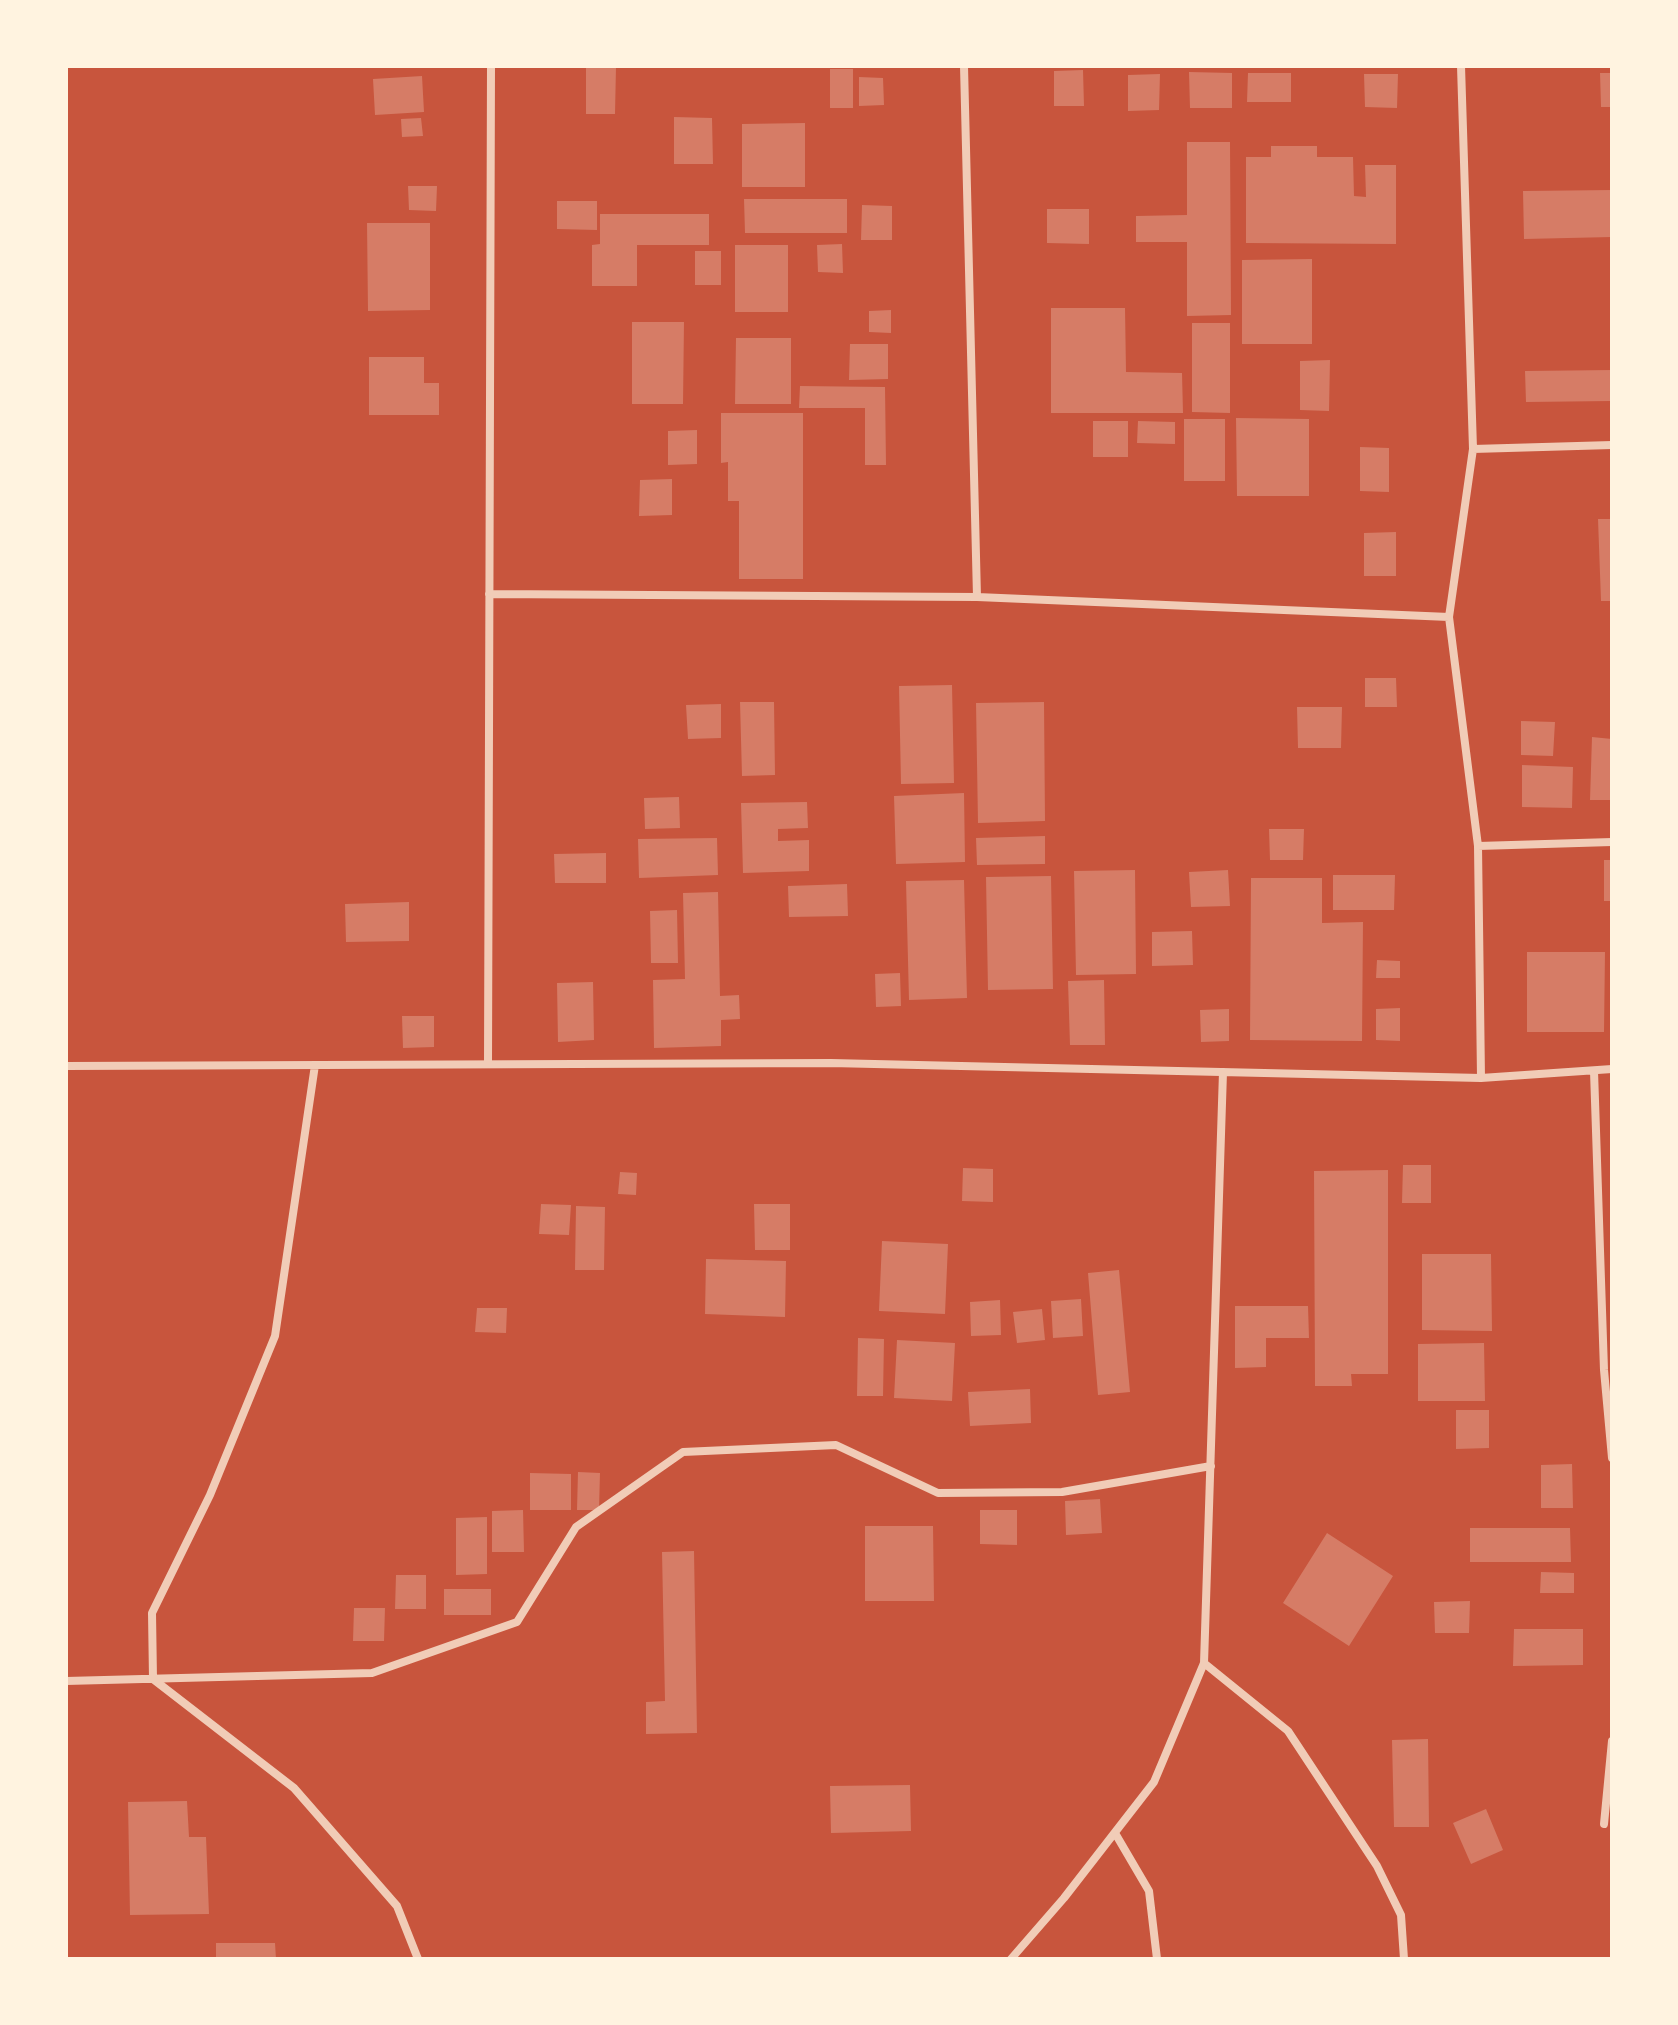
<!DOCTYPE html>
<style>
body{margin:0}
#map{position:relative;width:1678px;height:2025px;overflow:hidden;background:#c8553d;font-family:"Alegreya Sans",sans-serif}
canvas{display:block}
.frame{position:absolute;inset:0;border:68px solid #fff3e0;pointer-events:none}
</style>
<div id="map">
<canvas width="1678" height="2025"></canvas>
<div class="frame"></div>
</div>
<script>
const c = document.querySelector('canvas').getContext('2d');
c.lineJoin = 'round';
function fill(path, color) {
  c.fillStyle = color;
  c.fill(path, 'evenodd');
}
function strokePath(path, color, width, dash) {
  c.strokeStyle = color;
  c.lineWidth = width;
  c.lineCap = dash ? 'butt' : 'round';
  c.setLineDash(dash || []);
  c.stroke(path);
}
fill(new Path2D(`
 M 586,66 L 616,67 L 615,114 L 586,114 Z
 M 830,69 L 853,69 L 853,108 L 830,108 Z
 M 1083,70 L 1084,106 L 1054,106 L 1054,71 Z
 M 1189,72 L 1232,73 L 1232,108 L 1190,108 Z
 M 1248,73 L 1291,73 L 1291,102 L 1247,102 Z
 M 1600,73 L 1612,73 L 1612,107 L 1601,107 Z
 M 1160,74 L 1159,110 L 1128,111 L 1128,75 Z
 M 1364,74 L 1398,74 L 1397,108 L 1365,107 Z
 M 422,76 L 424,112 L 375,115 L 373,79 Z
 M 859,77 L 883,78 L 884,105 L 859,106 Z
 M 674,117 L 712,118 L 713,164 L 674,164 Z
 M 421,118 L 423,136 L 402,137 L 401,119 Z
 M 805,123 L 805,187 L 742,187 L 742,124 Z
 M 1187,142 L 1230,142 L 1231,315 L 1187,316 L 1187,242 L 1136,242 L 1136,216 L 1187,215 Z
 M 1271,146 L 1317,146 L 1317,157 L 1353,157 L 1354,196 L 1366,197 L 1365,165 L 1396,165 L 1396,244 L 1246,243 L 1246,157 L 1271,157 Z
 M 408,186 L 437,186 L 436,211 L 409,210 Z
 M 1612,190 L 1612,237 L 1524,239 L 1523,191 Z
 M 744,199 L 847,199 L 847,233 L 745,233 Z
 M 557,201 L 597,201 L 597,230 L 557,229 Z
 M 862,205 L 892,206 L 892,240 L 861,240 Z
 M 1047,209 L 1089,209 L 1089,244 L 1047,243 Z
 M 600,214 L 709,214 L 709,245 L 637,245 L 637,286 L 592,286 L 592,245 L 600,244 Z
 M 367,223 L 430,223 L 430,310 L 368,311 Z
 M 842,244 L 843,273 L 818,272 L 817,245 Z
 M 735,245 L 788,245 L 788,312 L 735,312 Z
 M 695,251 L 721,251 L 721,285 L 695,285 Z
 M 1312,259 L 1312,344 L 1242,344 L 1242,260 Z
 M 1051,308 L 1125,308 L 1126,372 L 1182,373 L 1183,413 L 1051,413 Z
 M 891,310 L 891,333 L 869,332 L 869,311 Z
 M 632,322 L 684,322 L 683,404 L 632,404 Z
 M 1192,323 L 1230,323 L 1230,413 L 1192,412 Z
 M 736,338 L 791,338 L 791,404 L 735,404 Z
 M 850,344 L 888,344 L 888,379 L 849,380 Z
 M 369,357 L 424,357 L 424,383 L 439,383 L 439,415 L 369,415 Z
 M 1330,360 L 1329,411 L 1300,410 L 1300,361 Z
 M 1612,370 L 1612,401 L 1526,402 L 1525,371 Z
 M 800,386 L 885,387 L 886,465 L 865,465 L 865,408 L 799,408 Z
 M 721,413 L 803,413 L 803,579 L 739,579 L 739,501 L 728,501 L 728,462 L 721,463 Z
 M 1236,418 L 1309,419 L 1309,496 L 1237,496 Z
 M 1184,419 L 1225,419 L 1225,481 L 1184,481 Z
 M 1093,421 L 1128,421 L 1128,457 L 1093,457 Z
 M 1138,421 L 1175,422 L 1175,444 L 1137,443 Z
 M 697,430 L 697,464 L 668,465 L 668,431 Z
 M 1360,447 L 1389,448 L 1389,492 L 1360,491 Z
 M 672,479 L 672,515 L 639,516 L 640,480 Z
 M 1598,519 L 1612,519 L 1612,601 L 1601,601 Z
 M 1396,532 L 1396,576 L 1364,576 L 1364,533 Z
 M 1365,678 L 1396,678 L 1397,707 L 1365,707 Z
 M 952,685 L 954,783 L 901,784 L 899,686 Z
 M 740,702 L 774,702 L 775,775 L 742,776 Z
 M 1044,702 L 1045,821 L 978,823 L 976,703 Z
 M 721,704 L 721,738 L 688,739 L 686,705 Z
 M 1297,707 L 1342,707 L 1341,748 L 1298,748 Z
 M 1521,721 L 1555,722 L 1553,756 L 1521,755 Z
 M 1592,737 L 1612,739 L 1612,800 L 1590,800 Z
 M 1522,765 L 1573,767 L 1572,808 L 1522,807 Z
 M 964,793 L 965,862 L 896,864 L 894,796 Z
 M 679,797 L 680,828 L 645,829 L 644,798 Z
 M 807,802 L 808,828 L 778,829 L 778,841 L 809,840 L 809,871 L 743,873 L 741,803 Z
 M 1269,829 L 1304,829 L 1303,860 L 1270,860 Z
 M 1045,836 L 1045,864 L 977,865 L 976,838 Z
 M 717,838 L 718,875 L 639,878 L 638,839 Z
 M 606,853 L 606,883 L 555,883 L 554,854 Z
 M 1604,860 L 1612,860 L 1612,901 L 1604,901 Z
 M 1135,870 L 1136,974 L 1076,975 L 1074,871 Z
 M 1228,870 L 1230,906 L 1191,907 L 1189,872 Z
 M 1333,875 L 1395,875 L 1394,910 L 1333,910 Z
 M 1051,876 L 1053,989 L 988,990 L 986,877 Z
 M 1251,878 L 1322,878 L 1322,923 L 1363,922 L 1362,1041 L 1250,1040 Z
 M 964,880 L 967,998 L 909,1000 L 906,881 Z
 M 847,884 L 848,916 L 789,917 L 788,886 Z
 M 718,892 L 720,996 L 739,995 L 740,1019 L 721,1020 L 721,1046 L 654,1048 L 653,980 L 685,979 L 683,893 Z
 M 409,902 L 409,941 L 346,942 L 345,904 Z
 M 677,910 L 678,963 L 651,963 L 650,911 Z
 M 1192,931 L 1193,965 L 1152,966 L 1152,932 Z
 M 1527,952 L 1605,952 L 1604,1032 L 1527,1032 Z
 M 1377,960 L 1400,961 L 1400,978 L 1376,978 Z
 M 900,973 L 901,1006 L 876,1007 L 875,974 Z
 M 1104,980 L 1105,1045 L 1070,1045 L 1068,981 Z
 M 593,982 L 594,1040 L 558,1042 L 557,983 Z
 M 1400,1008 L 1400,1041 L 1376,1040 L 1376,1009 Z
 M 1229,1009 L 1229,1041 L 1201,1042 L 1200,1010 Z
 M 402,1016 L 434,1016 L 434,1047 L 403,1048 Z
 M 1403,1165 L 1431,1165 L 1431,1203 L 1402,1203 Z
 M 963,1168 L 993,1169 L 993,1202 L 962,1201 Z
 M 1388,1170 L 1388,1374 L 1351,1374 L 1352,1386 L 1315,1386 L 1314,1171 Z
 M 620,1172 L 637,1173 L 636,1195 L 618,1194 Z
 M 541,1204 L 571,1205 L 569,1235 L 539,1234 Z
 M 754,1204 L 790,1204 L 790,1250 L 755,1250 Z
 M 576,1206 L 605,1207 L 604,1270 L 575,1270 Z
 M 882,1241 L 948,1244 L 945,1314 L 879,1311 Z
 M 1422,1254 L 1491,1254 L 1492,1331 L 1422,1330 Z
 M 706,1259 L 786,1261 L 785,1317 L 705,1314 Z
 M 1119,1270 L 1130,1392 L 1098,1395 L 1088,1273 Z
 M 1081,1299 L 1083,1336 L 1053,1338 L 1051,1301 Z
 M 1000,1300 L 1001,1335 L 971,1336 L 970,1302 Z
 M 1235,1306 L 1308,1306 L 1309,1338 L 1266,1338 L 1266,1367 L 1235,1368 Z
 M 477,1308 L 507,1308 L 506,1333 L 475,1332 Z
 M 1042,1309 L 1045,1340 L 1017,1343 L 1013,1312 Z
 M 858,1338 L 884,1339 L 883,1396 L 857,1396 Z
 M 897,1340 L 955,1343 L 952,1401 L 894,1398 Z
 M 1484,1343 L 1485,1401 L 1418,1401 L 1418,1344 Z
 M 1030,1389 L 1031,1423 L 970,1426 L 968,1392 Z
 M 1456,1410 L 1489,1410 L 1489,1448 L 1456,1449 Z
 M 1572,1464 L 1573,1508 L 1541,1508 L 1541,1465 Z
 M 578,1472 L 600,1473 L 599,1510 L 577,1510 Z
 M 530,1473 L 571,1474 L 571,1510 L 530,1510 Z
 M 1100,1499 L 1102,1533 L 1066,1535 L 1065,1501 Z
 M 523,1510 L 524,1552 L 492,1552 L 492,1511 Z
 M 980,1510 L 1017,1510 L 1017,1545 L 980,1544 Z
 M 487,1517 L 487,1574 L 456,1575 L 456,1518 Z
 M 865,1526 L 933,1526 L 934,1601 L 865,1601 Z
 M 1470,1528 L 1570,1528 L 1571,1562 L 1470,1562 Z
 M 1327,1533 L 1393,1576 L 1349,1646 L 1283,1603 Z
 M 694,1551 L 697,1733 L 646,1734 L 646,1702 L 665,1701 L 662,1552 Z
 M 1541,1572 L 1574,1573 L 1574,1593 L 1540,1593 Z
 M 396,1575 L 426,1575 L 426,1609 L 395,1609 Z
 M 444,1589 L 491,1589 L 491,1615 L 444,1615 Z
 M 1470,1601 L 1469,1633 L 1435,1633 L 1434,1602 Z
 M 354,1608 L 385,1608 L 384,1641 L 353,1641 Z
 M 1514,1629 L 1583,1629 L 1583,1665 L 1513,1666 Z
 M 1428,1739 L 1429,1827 L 1394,1827 L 1392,1740 Z
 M 910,1785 L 911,1831 L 831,1833 L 830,1786 Z
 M 187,1801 L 189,1837 L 206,1837 L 209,1914 L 130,1915 L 128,1802 Z
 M 1486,1809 L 1503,1850 L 1471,1864 L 1453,1823 Z
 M 216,1943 L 275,1943 L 276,1959 L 216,1959 Z`), '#d67c66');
strokePath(new Path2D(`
 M 964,66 L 977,597
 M 1461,66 L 1473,449 L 1449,617 L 1478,846 L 1481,1078
 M 1473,449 L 1612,445
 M 489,594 L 977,597 L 1449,617
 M 1478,846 L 1612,842
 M 488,1064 L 491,66
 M 315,1065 L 275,1336 L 210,1495 L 152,1613 L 153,1679 L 294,1788 L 397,1906 L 418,1959
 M 66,1066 L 831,1063 L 1481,1078 L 1612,1069
 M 1594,1071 L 1604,1370 L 1612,1458
 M 1204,1663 L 1288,1731 L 1377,1866 L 1401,1915 L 1404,1959
 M 66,1681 L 372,1673 L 517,1622 L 576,1527 L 683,1452 L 836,1445 L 938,1493 L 1062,1492 L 1211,1466
 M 1604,1824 L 1612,1741
 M 1115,1833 L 1149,1891 L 1157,1959
 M 1011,1959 L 1064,1898 L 1154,1782 L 1204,1663 L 1223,1072`), '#f1ccb7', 8);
</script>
